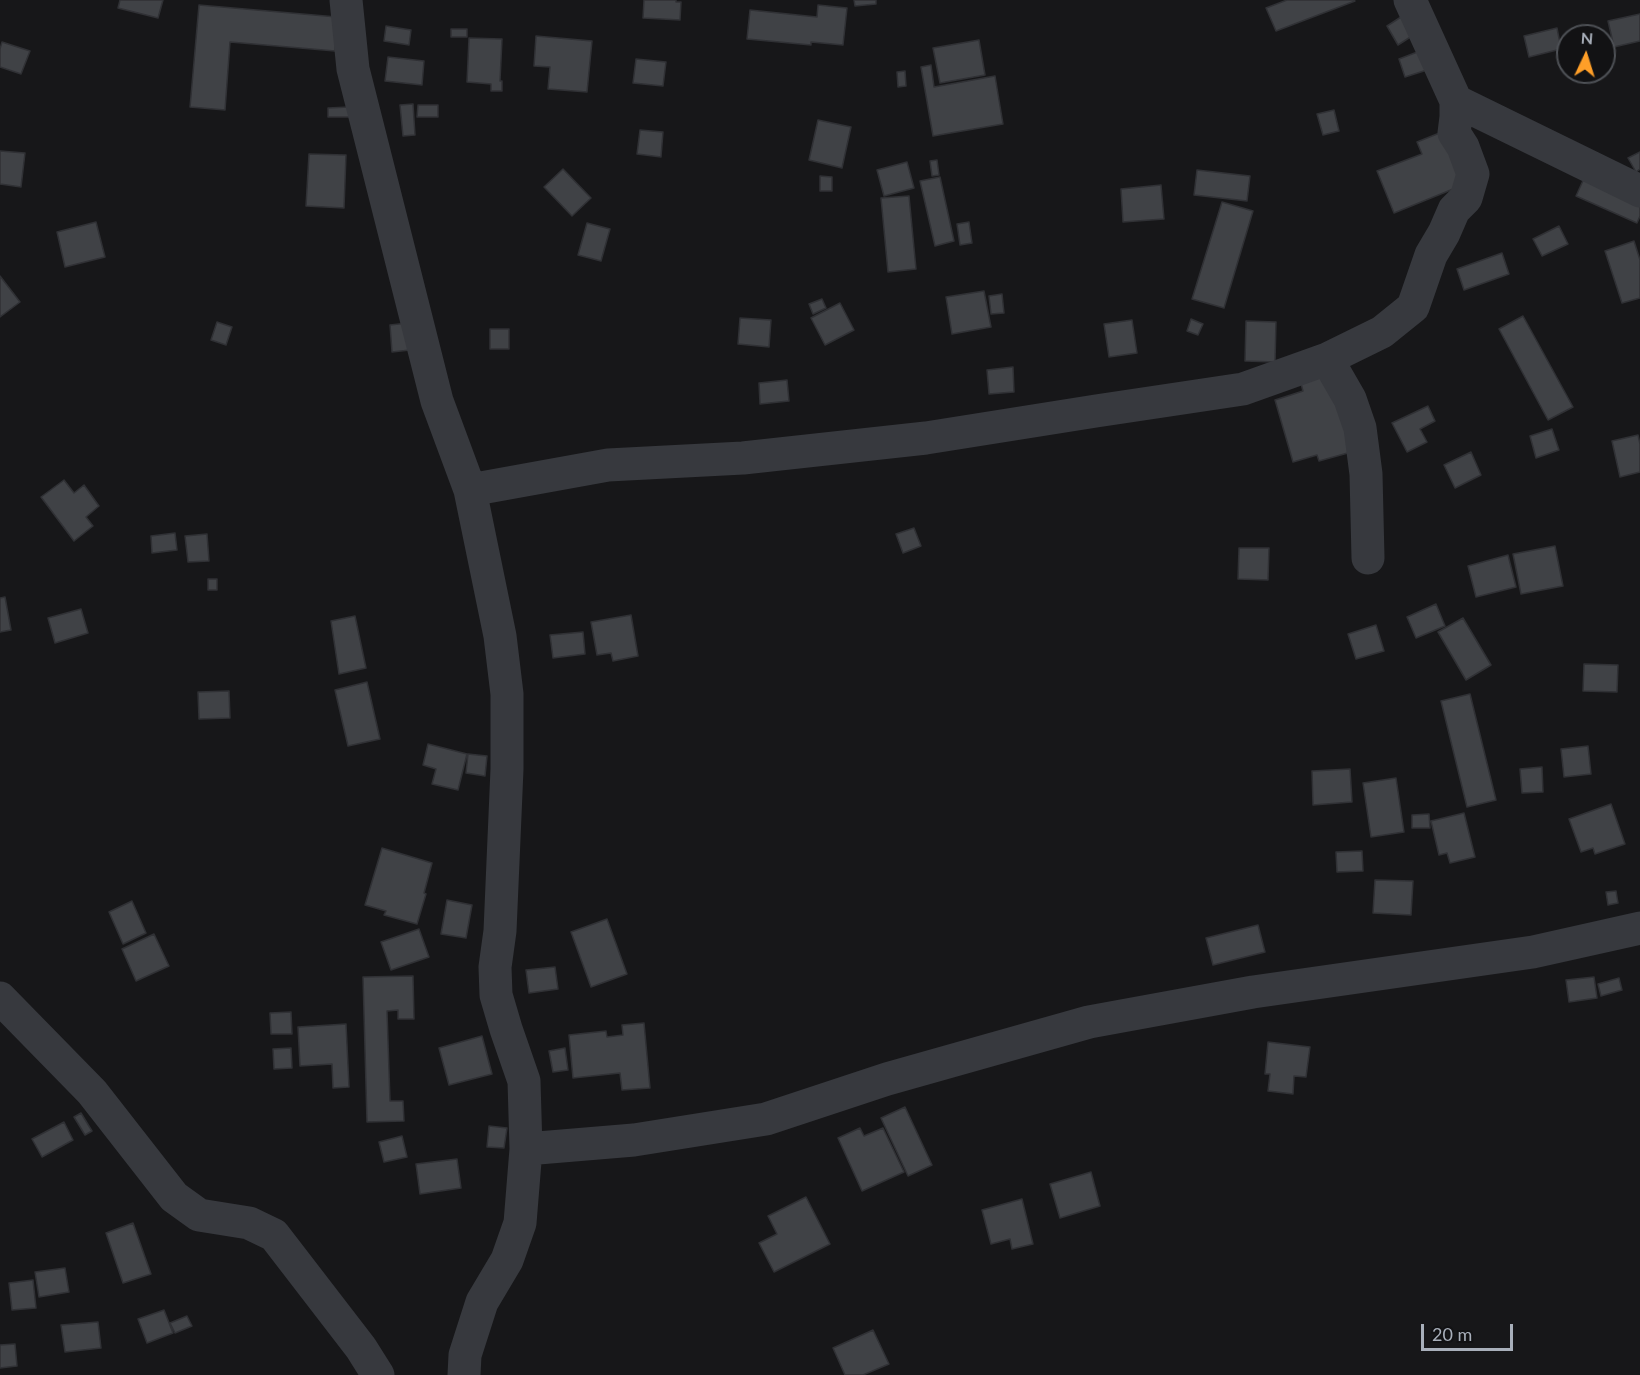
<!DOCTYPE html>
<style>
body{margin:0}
#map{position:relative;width:1640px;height:1375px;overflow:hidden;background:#171719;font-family:Lato,sans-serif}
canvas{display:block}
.north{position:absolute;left:1556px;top:24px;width:60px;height:60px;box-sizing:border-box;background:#121214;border:2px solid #4e5156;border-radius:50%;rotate:4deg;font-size:16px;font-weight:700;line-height:24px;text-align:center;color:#a8afba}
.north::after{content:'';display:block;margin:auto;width:21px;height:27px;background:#ff9f28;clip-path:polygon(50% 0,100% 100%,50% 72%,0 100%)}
.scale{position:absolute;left:1421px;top:1324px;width:92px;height:27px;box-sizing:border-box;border:3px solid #a8afba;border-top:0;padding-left:8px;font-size:18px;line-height:21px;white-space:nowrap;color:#a8afba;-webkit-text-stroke:4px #121214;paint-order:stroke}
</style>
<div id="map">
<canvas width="1640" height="1375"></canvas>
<div class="north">N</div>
<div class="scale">20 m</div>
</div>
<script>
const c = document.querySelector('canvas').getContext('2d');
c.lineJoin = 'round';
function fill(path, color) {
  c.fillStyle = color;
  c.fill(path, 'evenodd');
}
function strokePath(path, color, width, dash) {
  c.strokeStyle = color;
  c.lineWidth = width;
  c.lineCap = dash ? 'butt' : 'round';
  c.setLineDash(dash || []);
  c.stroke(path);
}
const building = new Path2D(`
 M 120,0 L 163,0 L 158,18 L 118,8 Z
 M 644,0 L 676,0 L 676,2 L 681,2 L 680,20 L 643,18 Z
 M 854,0 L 876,0 L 876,4 L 855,6 Z
 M 1287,0 L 1354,0 L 1355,1 L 1276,31 L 1266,8 Z
 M 199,5 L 337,17 L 335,51 L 230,42 L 225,110 L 190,107 Z
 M 818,5 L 847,8 L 843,45 L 811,42 L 811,45 L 747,39 L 750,10 L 817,17 Z
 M 1640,14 L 1640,41 L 1614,47 L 1608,21 Z
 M 1401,17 L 1412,36 L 1398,45 L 1387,26 Z
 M 386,26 L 411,30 L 409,45 L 384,41 Z
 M 1557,28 L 1561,49 L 1529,57 L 1524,36 Z
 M 451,29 L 467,29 L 467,37 L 451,37 Z
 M 536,36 L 592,41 L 587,92 L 548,89 L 550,67 L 534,66 Z
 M 469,38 L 502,39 L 500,81 L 502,81 L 502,91 L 491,91 L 491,84 L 467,82 Z
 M 979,40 L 985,75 L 940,83 L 933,48 Z
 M 2,42 L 30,51 L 21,74 L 0,67 L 0,49 Z
 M 1420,51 L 1427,70 L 1405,77 L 1399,59 Z
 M 388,57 L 424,61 L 422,85 L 385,81 Z
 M 636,59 L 666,62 L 663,86 L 633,83 Z
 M 931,65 L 934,87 L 995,76 L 1003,124 L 933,136 L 921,67 Z
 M 905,71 L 906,86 L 898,87 L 897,72 Z
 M 413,104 L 415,135 L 403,136 L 400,105 Z
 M 418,105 L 438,105 L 438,117 L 417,117 Z
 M 349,107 L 349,117 L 328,117 L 328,108 Z
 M 1334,110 L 1339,131 L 1323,135 L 1317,114 Z
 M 818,120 L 851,127 L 842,168 L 809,160 Z
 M 640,130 L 663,132 L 661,157 L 637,154 Z
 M 1442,132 L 1463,185 L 1394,213 L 1377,171 L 1422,154 L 1417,142 Z
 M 0,151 L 25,153 L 21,187 L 0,184 Z
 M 1640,152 L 1640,169 L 1636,172 L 1628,158 Z
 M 309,154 L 346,155 L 344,208 L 306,206 Z
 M 937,160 L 939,175 L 932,176 L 930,161 Z
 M 907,162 L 914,188 L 884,196 L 877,170 Z
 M 563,169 L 591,198 L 572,216 L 544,187 Z
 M 1197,170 L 1250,176 L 1247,201 L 1194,195 Z
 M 1586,174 L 1640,198 L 1640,216 L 1637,223 L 1576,196 Z
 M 820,176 L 832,177 L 832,191 L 820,191 Z
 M 940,177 L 954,241 L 935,246 L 920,181 Z
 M 1161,185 L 1164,219 L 1123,222 L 1121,189 Z
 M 909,196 L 916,269 L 888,272 L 881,198 Z
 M 1222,202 L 1253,211 L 1224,308 L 1192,299 Z
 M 96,222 L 105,257 L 65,267 L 57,232 Z
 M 969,222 L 972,243 L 960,245 L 957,224 Z
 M 587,223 L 610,229 L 601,261 L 578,255 Z
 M 1559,226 L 1568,244 L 1542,256 L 1533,239 Z
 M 1634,241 L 1640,260 L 1640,298 L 1622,303 L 1605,251 Z
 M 1502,253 L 1509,274 L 1464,290 L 1457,269 Z
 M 0,276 L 20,302 L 0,317 Z
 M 984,291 L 991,327 L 952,334 L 946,297 Z
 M 1002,294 L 1004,313 L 991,314 L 989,296 Z
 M 822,299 L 826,308 L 813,314 L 809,304 Z
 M 840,303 L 854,330 L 825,345 L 811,318 Z
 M 1523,316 L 1573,407 L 1548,420 L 1499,329 Z
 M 740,318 L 771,320 L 769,347 L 738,344 Z
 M 1191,319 L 1203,324 L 1198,335 L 1187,331 Z
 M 1132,320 L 1137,353 L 1109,357 L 1104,324 Z
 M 1246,321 L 1276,322 L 1275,362 L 1245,361 Z
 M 217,322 L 232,327 L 226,345 L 211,340 Z
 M 408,323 L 410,350 L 392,352 L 390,325 Z
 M 490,329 L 509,329 L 509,349 L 490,349 Z
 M 1013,367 L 1014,392 L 989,394 L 987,370 Z
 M 1331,371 L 1355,451 L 1319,461 L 1317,455 L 1293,462 L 1275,400 L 1303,391 L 1300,380 Z
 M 787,380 L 789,401 L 760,404 L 759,383 Z
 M 1428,406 L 1435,421 L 1420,429 L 1427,442 L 1407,452 L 1392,423 Z
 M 1552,429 L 1559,450 L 1536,458 L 1530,436 Z
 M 1638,435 L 1640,444 L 1640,472 L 1620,477 L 1612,441 Z
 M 1471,452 L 1481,475 L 1455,488 L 1444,465 Z
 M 64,480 L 74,493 L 84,485 L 99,506 L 86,517 L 93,526 L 74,541 L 41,497 Z
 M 914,528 L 921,546 L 903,553 L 896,534 Z
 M 175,533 L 177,550 L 152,553 L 151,536 Z
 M 207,534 L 209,561 L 188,562 L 185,536 Z
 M 1555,546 L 1563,586 L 1521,594 L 1513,554 Z
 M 1239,548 L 1269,548 L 1268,580 L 1238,579 Z
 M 1508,555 L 1516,587 L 1476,597 L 1468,566 Z
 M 208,579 L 217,579 L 217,590 L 208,590 Z
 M 5,597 L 11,630 L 0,632 L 0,598 Z
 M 1436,604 L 1445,626 L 1416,638 L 1407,617 Z
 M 81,609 L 88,633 L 55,643 L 48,618 Z
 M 631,615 L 638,656 L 613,661 L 611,653 L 597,655 L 591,622 Z
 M 355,616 L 366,668 L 339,674 L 331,621 Z
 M 1463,618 L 1491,665 L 1466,680 L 1438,632 Z
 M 1376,625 L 1384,651 L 1356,659 L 1348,634 Z
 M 583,632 L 585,654 L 553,658 L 550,635 Z
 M 1584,664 L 1618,665 L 1617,692 L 1583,691 Z
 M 367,682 L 380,739 L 348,746 L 335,690 Z
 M 229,691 L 230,718 L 199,719 L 198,692 Z
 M 1470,694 L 1496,800 L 1467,807 L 1441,701 Z
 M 428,744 L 467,754 L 458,790 L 432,784 L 436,769 L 423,765 Z
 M 1588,746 L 1591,774 L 1564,777 L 1561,749 Z
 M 468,754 L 487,756 L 485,776 L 466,773 Z
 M 1542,767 L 1543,792 L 1522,793 L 1520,769 Z
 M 1350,769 L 1352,802 L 1313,805 L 1312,771 Z
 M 1396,778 L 1404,832 L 1371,837 L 1363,783 Z
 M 1611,804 L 1625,844 L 1595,854 L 1593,848 L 1581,852 L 1569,819 Z
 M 1464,813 L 1475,857 L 1450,863 L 1447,853 L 1439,855 L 1431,821 Z
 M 1429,814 L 1430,828 L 1412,828 L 1412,815 Z
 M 382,848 L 432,863 L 424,893 L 426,894 L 417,924 L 384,915 L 386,911 L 365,905 Z
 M 1362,851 L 1363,871 L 1337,872 L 1336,852 Z
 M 1375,880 L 1413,881 L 1411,915 L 1373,913 Z
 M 1616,891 L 1618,903 L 1608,905 L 1606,892 Z
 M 447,900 L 472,905 L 466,938 L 441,934 Z
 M 132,901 L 146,933 L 123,944 L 109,912 Z
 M 607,919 L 627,974 L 591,987 L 571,932 Z
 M 1258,925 L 1265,952 L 1213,965 L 1206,938 Z
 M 419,929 L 429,957 L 391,970 L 381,942 Z
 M 154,934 L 169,966 L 136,981 L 122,949 Z
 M 555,967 L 558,989 L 529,993 L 526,970 Z
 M 413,976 L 414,1019 L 398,1019 L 398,1010 L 387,1011 L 390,1101 L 403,1101 L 404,1121 L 367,1122 L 363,977 Z
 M 1594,977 L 1597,998 L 1569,1002 L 1566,980 Z
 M 1619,978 L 1622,990 L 1601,996 L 1598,984 Z
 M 291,1012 L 292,1034 L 271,1034 L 270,1013 Z
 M 644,1023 L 650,1088 L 622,1090 L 620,1073 L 573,1078 L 569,1035 L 606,1031 L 607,1037 L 623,1035 L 622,1025 Z
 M 346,1024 L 349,1087 L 333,1088 L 332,1064 L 300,1066 L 298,1027 Z
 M 482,1036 L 492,1074 L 449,1085 L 439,1048 Z
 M 1268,1042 L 1310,1047 L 1306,1077 L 1294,1076 L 1293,1094 L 1268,1091 L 1270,1074 L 1265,1074 Z
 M 291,1048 L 292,1068 L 274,1069 L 273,1049 Z
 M 565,1048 L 568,1070 L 553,1072 L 549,1051 Z
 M 905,1107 L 932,1165 L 908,1176 L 881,1118 Z
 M 81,1113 L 92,1131 L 85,1135 L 74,1117 Z
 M 64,1122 L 73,1140 L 42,1157 L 32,1139 Z
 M 489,1126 L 507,1128 L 504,1148 L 487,1147 Z
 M 860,1128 L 864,1136 L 883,1128 L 904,1172 L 862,1191 L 838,1138 Z
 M 402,1136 L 407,1157 L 384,1162 L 379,1142 Z
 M 457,1159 L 461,1188 L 420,1194 L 416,1164 Z
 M 1091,1172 L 1100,1206 L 1060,1218 L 1050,1184 Z
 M 806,1197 L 830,1244 L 774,1272 L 759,1243 L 777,1234 L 768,1216 Z
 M 1022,1199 L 1033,1244 L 1012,1249 L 1010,1239 L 991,1244 L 982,1210 Z
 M 133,1223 L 151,1274 L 123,1283 L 106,1233 Z
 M 65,1268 L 69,1292 L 39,1297 L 35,1272 Z
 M 33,1280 L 36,1308 L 12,1310 L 9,1283 Z
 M 164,1310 L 173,1333 L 147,1343 L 138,1319 Z
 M 187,1316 L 192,1326 L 175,1333 L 170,1323 Z
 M 98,1322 L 101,1348 L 65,1352 L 61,1325 Z
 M 873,1330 L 889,1364 L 863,1375 L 845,1375 L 833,1348 Z
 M 15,1344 L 17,1366 L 0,1368 L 0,1345 Z`);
fill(building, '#404246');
strokePath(building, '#303135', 1.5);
strokePath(new Path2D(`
 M 346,0 L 353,69 L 368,128 L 437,401 L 470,490 L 500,636 L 507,694 L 507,769 L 500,931 L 495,967 L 496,995 L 506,1029 L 524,1081 L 526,1149 L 520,1223 L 507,1260 L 482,1302 L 465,1355 L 464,1375
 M 1456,101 L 1640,191
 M 1327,359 L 1382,332 L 1413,307 L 1431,255 L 1444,233 L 1454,210 L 1466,198 L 1473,174 L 1463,147 L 1454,133 L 1456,117 L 1456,101 L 1410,0
 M 470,490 L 608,465 L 743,458 L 926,438 L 1096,411 L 1243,389 L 1327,359 L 1350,399 L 1360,428 L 1366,474 L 1368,558
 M 0,998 L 92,1092 L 174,1197 L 199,1215 L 249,1223 L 274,1235 L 361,1348 L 378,1375
 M 526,1149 L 634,1140 L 766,1119 L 887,1079 L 1089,1022 L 1253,992 L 1533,952 L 1640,928`), '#37393e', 33);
</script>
